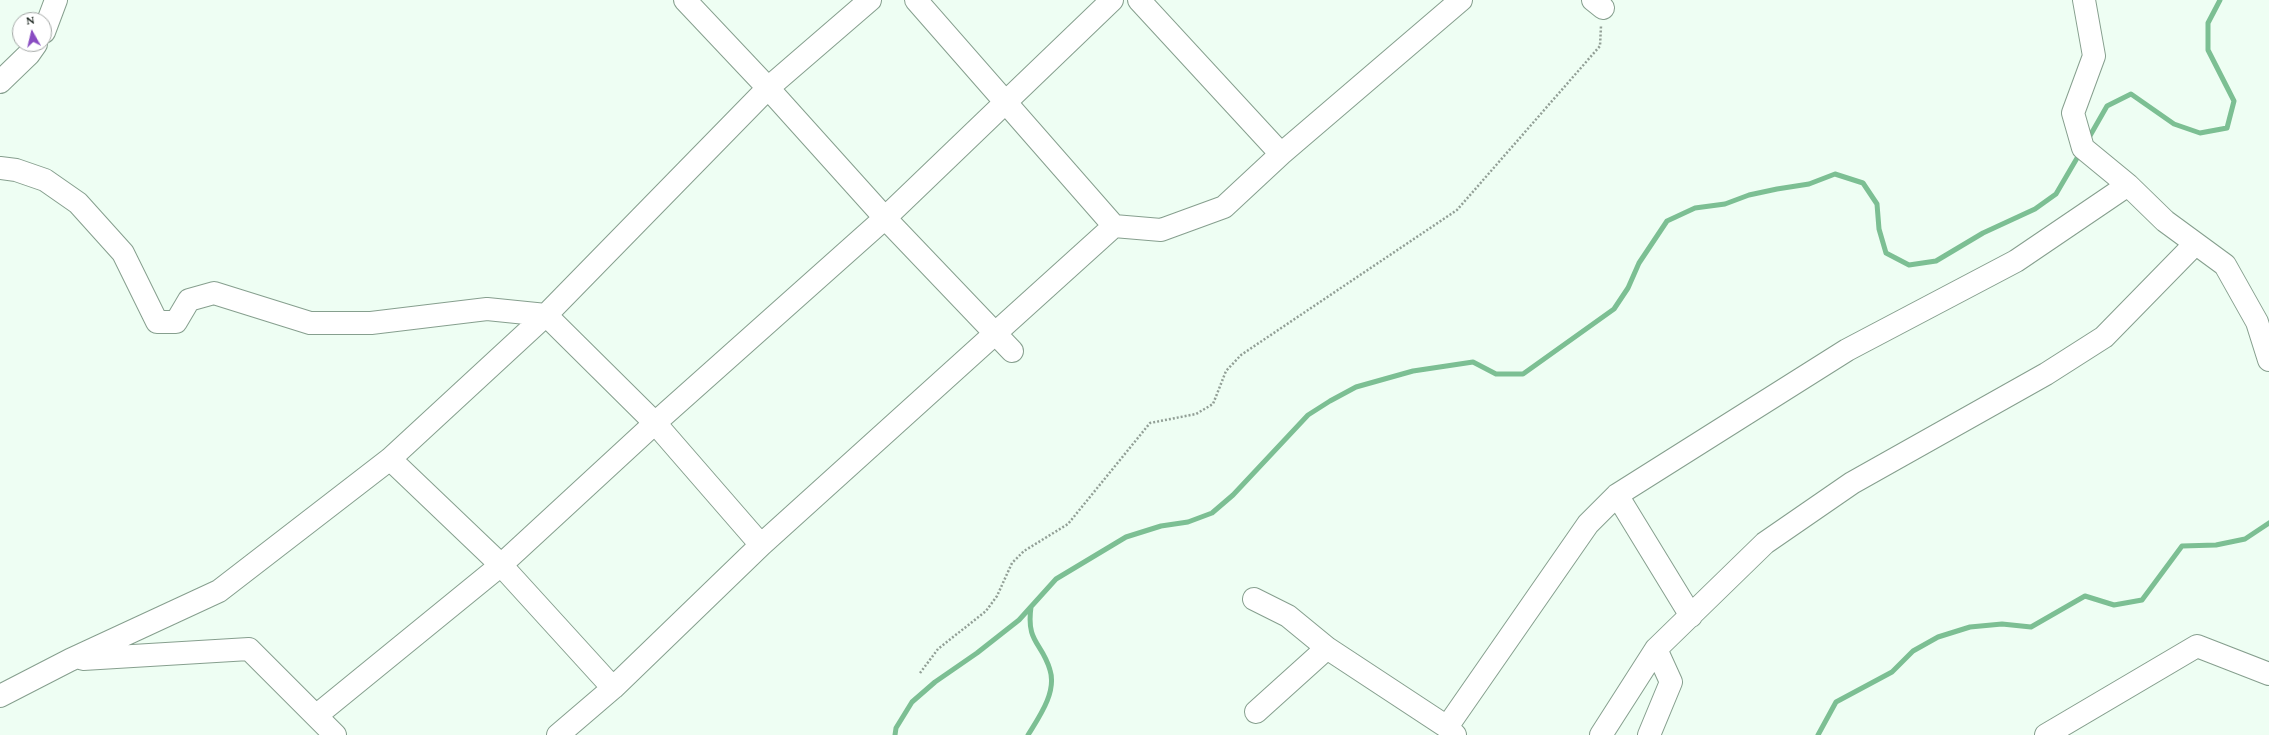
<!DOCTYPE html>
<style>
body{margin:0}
#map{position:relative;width:2269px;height:735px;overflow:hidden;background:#eefef3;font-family:Spectral,serif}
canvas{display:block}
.north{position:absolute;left:12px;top:12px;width:40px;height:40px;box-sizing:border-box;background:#fff;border:1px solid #a3a7a5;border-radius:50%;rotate:352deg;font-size:11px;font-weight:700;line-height:16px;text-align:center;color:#1a241d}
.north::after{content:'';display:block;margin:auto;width:14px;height:18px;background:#894cc2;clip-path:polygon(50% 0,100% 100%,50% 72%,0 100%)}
</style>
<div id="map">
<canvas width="2269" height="735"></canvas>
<div class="north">N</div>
</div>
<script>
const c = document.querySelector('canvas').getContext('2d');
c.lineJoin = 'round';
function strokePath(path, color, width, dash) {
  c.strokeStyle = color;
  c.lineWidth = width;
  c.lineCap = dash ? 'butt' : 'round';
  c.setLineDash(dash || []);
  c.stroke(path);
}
strokePath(new Path2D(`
 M 2087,141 L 2107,106 L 2131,94 L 2174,124 L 2200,133 L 2227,128 L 2234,101 L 2208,50 L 2208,23 L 2220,0
 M 895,735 L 896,728 L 912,702 L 935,682 L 977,653 L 1019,620 L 1056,579 L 1126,537 L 1161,526 L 1188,522 L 1212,513 L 1233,495 L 1308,415 L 1330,401 L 1356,387 L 1413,371 L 1473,362 L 1496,374 L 1523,374 L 1614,309 L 1628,288 L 1639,263 L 1667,221 L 1695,208 L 1725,204 L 1749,195 L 1777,189 L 1809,184 L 1835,174 L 1863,183 L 1877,204 L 1879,229 L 1886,253 L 1909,265 L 1936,261 L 1983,233 L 2035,209 L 2056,194 L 2080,153
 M 1028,735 C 1039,717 1057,692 1050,670 C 1042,642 1026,643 1031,607
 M 1818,735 L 1836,702 L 1892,672 L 1913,651 L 1938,637 L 1970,627 L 2002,624 L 2031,627 L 2085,596 L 2114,605 L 2142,600 L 2182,546 L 2216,545 L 2245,539 L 2269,523`), '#7cbf93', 5);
const minor = new Path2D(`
 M 685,0 L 768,88 L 885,218 L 1012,351
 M 916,0 L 1114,226 L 1161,230 L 1224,207 L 1281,154
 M 1139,0 L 1281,154 L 1461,0
 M 1593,0 L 1603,8
 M 2084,0 L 2094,56 L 2073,113 L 2083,148 L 2128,185 L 2165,221 L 2225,265 L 2257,322 L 2269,360
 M 44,32 L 56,0
 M 0,82 L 29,54 L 36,44
 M 0,168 L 16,170 L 45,180 L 78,203 L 123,253 L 157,322 L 176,322 L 189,300 L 214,293 L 310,323 L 371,323 L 487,309 L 546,315 L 655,423 L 761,545
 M 390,459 L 501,565 L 613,688
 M 1617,495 L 1691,616
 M 1254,599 L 1288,616 L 1327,648 L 1447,727 L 1455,735
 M 83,659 L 249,649 L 335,735
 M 0,696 L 70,660 L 219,591 L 390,459 L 546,315 L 768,88 L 870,0
 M 1256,712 L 1327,648
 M 317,715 L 501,565 L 655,423 L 885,218 L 1112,0
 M 1447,727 L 1588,524 L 1617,495 L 1847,350 L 2016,261 L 2128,185
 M 558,735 L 613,688 L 761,545 L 1114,226
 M 1601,735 L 1656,649 L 1765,543 L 1852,483 L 2046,374 L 2104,337 L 2195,244
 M 1649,735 L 1671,682 L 1656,649
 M 2046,735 L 2197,646 L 2269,674`);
strokePath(minor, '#869f8e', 24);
strokePath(new Path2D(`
 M 920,673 L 938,649 L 986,611 L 997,596 L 1012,563 L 1024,551 L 1068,524 L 1150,423 L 1196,414 L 1213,404 L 1226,371 L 1241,355 L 1457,210 L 1600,46 L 1601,26`), '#929f96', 2.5, [2, 2]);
strokePath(minor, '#fff', 22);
</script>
